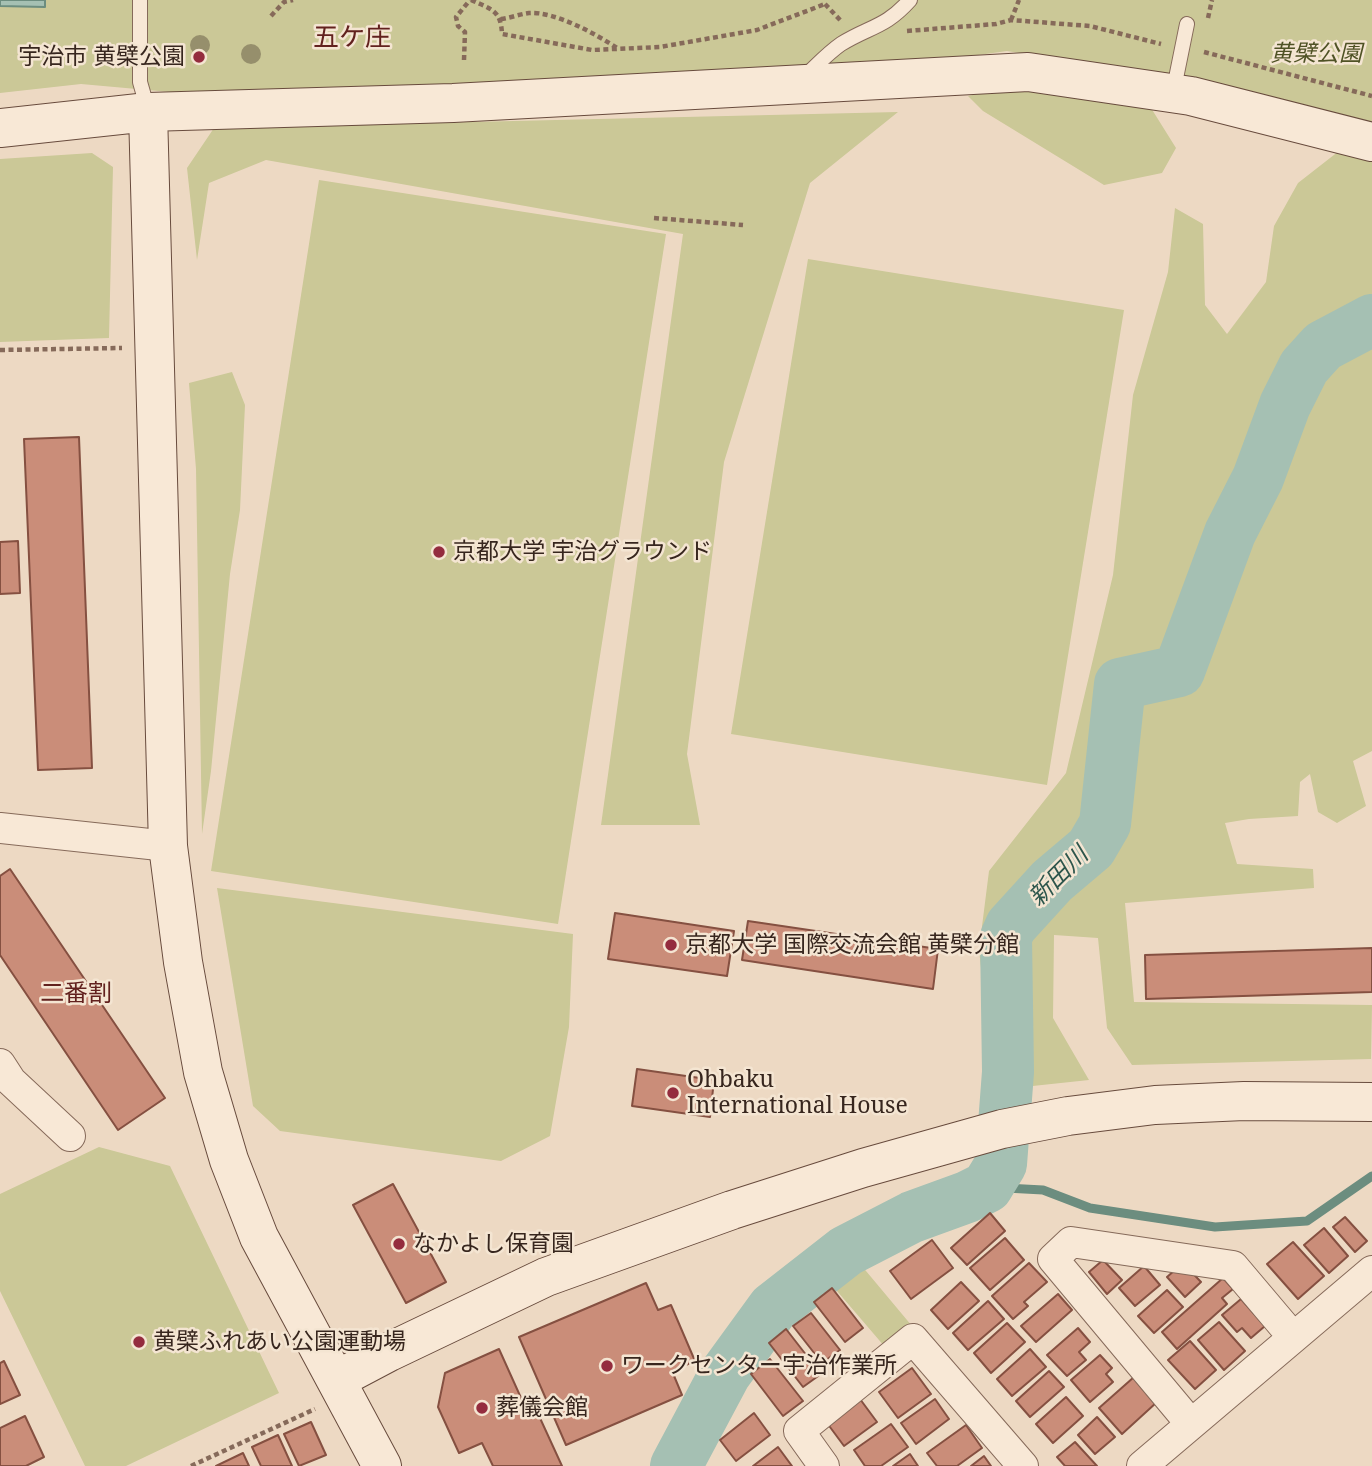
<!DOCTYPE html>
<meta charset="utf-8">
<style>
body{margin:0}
canvas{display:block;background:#edd9c3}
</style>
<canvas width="1372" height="1466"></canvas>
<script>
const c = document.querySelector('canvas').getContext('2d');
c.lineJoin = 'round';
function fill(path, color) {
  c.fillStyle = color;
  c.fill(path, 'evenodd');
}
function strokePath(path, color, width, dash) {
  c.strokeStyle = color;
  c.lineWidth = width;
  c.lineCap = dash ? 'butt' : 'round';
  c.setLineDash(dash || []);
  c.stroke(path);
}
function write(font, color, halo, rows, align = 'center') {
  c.font = font + ' "Noto Serif","Noto Sans JP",serif';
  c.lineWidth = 5;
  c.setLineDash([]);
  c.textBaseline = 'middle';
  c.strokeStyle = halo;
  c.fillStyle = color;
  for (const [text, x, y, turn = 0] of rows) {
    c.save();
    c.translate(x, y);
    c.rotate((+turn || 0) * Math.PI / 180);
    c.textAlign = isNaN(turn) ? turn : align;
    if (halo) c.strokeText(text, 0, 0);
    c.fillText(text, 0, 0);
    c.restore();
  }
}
fill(new Path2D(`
 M 0,0 L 1372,0 L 1372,125 L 1195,82 L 1007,51 L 864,71 L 787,78 L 170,92 L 81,84 L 0,93 Z
 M 1029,83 L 1146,100 L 1176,148 L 1162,173 L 1104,185 L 983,111 L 968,96 Z
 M 898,112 L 810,183 L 724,462 L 687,754 L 700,825 L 601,825 L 683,234 L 266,160 L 209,183 L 197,260 L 187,168 L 214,128 Z
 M 1339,151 L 1372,160 L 1372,751 L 1353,761 L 1366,806 L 1337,823 L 1318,812 L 1310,774 L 1300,782 L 1298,816 L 1249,819 L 1225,823 L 1237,864 L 1313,869 L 1314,888 L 1125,903 L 1134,1002 L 1372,1005 L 1371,1059 L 1132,1065 L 1107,1028 L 1098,938 L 1054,935 L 1053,1018 L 1089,1080 L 995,1090 L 979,950 L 989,871 L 1066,773 L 1113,575 L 1133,395 L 1168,272 L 1175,208 L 1203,224 L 1205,305 L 1227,334 L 1266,282 L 1274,226 L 1298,183 Z
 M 92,153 L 113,167 L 109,338 L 0,342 L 0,159 Z
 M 319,180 L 666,234 L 558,924 L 211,871 Z
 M 808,259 L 1124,310 L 1047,785 L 731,734 Z
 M 232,372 L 245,405 L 240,510 L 230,574 L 211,771 L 202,834 L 196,469 L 189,383 Z
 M 217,888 L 573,934 L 569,1027 L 550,1136 L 501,1161 L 280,1131 L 253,1106 Z
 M 99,1147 L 170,1166 L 279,1393 L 126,1466 L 85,1466 L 0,1291 L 0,1194 Z
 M 861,1265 L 912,1326 L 885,1347 L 831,1284 L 848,1271 Z`), '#cbc897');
const water = new Path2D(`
 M 0,0 L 45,0 L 45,7 L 0,6 Z`);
fill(water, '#a5c0b3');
strokePath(water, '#6c8d7f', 2);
strokePath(new Path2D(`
 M 987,1187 L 1043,1190 L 1090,1208 L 1215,1227 L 1307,1221 L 1372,1176`), '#6c8d7f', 9);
strokePath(new Path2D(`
 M 676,1466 L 725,1374 L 773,1308 L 846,1251 L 912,1217 L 967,1197 L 987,1187 L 1001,1164 L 1008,1072 L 1006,937 L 1011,926 L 1052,881 L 1091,848 L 1105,824 L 1120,684 L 1179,671 L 1230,533 L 1258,478 L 1285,405 L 1304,367 L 1323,346 L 1372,320`), '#a5c0b3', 52);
const building = new Path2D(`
 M 79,437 L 92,768 L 38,770 L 24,439 Z
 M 18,541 L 20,593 L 0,594 L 0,542 Z
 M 10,869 L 165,1098 L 118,1130 L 0,955 L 0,876 Z
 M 615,913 L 734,931 L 727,976 L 608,959 Z
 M 748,921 L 938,949 L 933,989 L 742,960 Z
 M 1372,948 L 1372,992 L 1146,999 L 1145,955 Z
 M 637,1069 L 714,1080 L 710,1117 L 632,1106 Z
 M 393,1184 L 446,1282 L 406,1303 L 353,1205 Z
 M 990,1213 L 1005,1231 L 967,1265 L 951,1248 Z
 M 1345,1217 L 1367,1241 L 1355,1252 L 1333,1227 Z
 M 1324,1228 L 1348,1256 L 1329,1273 L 1304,1245 Z
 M 1005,1238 L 1024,1260 L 990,1290 L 970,1268 Z
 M 932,1240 L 953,1268 L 911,1299 L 890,1271 Z
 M 1293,1242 L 1324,1276 L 1298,1299 L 1267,1264 Z
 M 1103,1260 L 1122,1280 L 1107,1294 L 1089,1272 Z
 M 1029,1263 L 1047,1282 L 1024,1302 L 1028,1306 L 1013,1319 L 992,1296 Z
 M 1183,1263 L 1201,1282 L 1185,1297 L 1167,1277 Z
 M 1144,1266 L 1160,1285 L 1135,1306 L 1119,1288 Z
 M 1223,1278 L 1233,1289 L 1222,1298 L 1227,1304 L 1177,1349 L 1162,1332 Z
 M 961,1282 L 979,1301 L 948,1329 L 931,1310 Z
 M 646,1283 L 658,1310 L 671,1305 L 695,1361 L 672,1371 L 682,1395 L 566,1445 L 519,1337 Z
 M 832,1288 L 863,1328 L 845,1342 L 814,1302 Z
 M 1167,1290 L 1183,1307 L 1154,1333 L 1138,1316 Z
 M 1058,1294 L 1072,1310 L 1036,1342 L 1021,1326 Z
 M 1241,1299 L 1265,1326 L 1251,1338 L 1242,1328 L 1237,1332 L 1222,1315 Z
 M 988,1301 L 1004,1319 L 968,1350 L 953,1333 Z
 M 811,1313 L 840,1350 L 822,1363 L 793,1326 Z
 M 1219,1322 L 1245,1351 L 1224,1370 L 1198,1340 Z
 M 1007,1323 L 1025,1342 L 991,1373 L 974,1353 Z
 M 1078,1328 L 1090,1342 L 1079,1352 L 1086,1360 L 1067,1376 L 1047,1355 Z
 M 786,1329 L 821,1374 L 803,1387 L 769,1343 Z
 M 1190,1341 L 1216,1370 L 1195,1389 L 1168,1360 Z
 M 499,1349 L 526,1409 L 534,1405 L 562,1466 L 493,1466 L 482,1443 L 459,1453 L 438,1407 L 445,1373 Z
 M 1030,1349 L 1046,1367 L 1012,1396 L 997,1379 Z
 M 1100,1355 L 1112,1368 L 1106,1374 L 1113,1382 L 1090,1402 L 1071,1380 Z
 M 770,1359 L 803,1401 L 783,1416 L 751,1374 Z
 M 4,1361 L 20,1395 L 0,1404 L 0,1363 Z
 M 912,1368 L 931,1394 L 898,1418 L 879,1392 Z
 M 1049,1371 L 1064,1387 L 1030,1417 L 1016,1401 Z
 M 1134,1377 L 1157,1402 L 1122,1434 L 1099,1408 Z
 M 1066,1397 L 1083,1416 L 1053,1443 L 1036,1424 Z
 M 860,1399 L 877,1422 L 844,1446 L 827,1423 Z
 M 935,1399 L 949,1419 L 916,1444 L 901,1423 Z
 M 754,1413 L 770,1435 L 736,1461 L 720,1440 Z
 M 25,1416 L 44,1457 L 26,1466 L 0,1466 L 0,1428 Z
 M 1097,1417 L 1115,1437 L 1095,1454 L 1078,1435 Z
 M 311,1422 L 326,1455 L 299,1466 L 284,1434 Z
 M 891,1424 L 908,1447 L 881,1466 L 865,1466 L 854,1450 Z
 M 966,1425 L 982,1448 L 957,1466 L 937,1466 L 927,1453 Z
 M 278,1435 L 292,1466 L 261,1466 L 252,1447 Z
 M 1075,1442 L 1097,1466 L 1065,1466 L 1057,1457 Z
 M 778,1447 L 792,1466 L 753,1466 Z
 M 243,1453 L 249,1466 L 216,1466 Z
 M 910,1454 L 918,1466 L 893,1466 Z
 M 984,1456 L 991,1466 L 971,1466 Z`);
fill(building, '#ca8d79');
strokePath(building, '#855041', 2);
const lane = new Path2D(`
 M 140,0 L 140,82 L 148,110
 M 804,77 C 816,66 828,53 841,44 C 870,26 885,28 910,0
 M 1173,93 L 1187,24`);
const street = new Path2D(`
 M 0,828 L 168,846
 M 0,1064 L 11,1081 L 70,1136
 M 1191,1424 L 1053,1259 L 1071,1242 L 1233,1266 L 1293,1337
 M 824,1466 L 799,1431 L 913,1339 L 1023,1466
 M 1142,1466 L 1372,1271`);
const secondary = new Path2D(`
 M 148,112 L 168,846 L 183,962 L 203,1072 L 229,1160 L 259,1237 L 382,1466
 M 0,128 L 148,112 L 453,103 L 1028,72 L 1191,96 L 1372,142
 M 336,1380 L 389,1352 L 546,1277 L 732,1210 L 863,1168 L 1002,1129 L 1068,1116 L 1155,1105 L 1244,1101 L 1372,1102`);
strokePath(lane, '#866a5a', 16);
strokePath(street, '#866a5a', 32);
strokePath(secondary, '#684b3d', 40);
strokePath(new Path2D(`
 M 471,0 C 491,9 501,10 502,34 L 592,50 L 660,47 L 757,30 L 825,4
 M 825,4 L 841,21
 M 271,16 L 284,2 L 293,0
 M 1208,18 L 1212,0
 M 501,19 C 510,18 520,14 529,13 C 554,11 596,34 617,48
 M 1011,20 L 1019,0
 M 907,31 L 996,24 L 1011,20 L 1090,26 L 1161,44
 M 1204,52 L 1372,96
 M 464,60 L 465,32 L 458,26 L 456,17 L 470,0
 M 654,218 L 743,225
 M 0,350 L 122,348
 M 191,1466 L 315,1409`), '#866a5a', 4.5, [5, 3.5]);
strokePath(lane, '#f8e8d6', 14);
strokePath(street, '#f8e8d6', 30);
strokePath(secondary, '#f8e8d6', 38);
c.fillStyle = '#968f6c';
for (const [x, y] of [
 [200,45],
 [251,54]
]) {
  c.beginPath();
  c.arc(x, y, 10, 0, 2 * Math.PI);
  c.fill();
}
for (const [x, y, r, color] of [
 [199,57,7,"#942c3e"],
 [439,552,7,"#942c3e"],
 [671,945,7,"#942c3e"],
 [673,1093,7,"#942c3e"],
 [399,1244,7,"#942c3e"],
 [139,1342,7,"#942c3e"],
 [607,1366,7,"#942c3e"],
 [482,1408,7,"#942c3e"]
]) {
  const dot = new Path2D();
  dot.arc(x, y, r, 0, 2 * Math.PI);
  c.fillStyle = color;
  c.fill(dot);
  strokePath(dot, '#f4e5d2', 2.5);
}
write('italic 23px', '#4f5225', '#f4e5d2', [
 ["黄檗公園",1316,54]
]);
write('23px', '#37261e', '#f4e5d2', [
 ["宇治市 黄檗公園",185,57,"right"],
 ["京都大学 宇治グラウンド",453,552],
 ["京都大学 国際交流会館 黄檗分館",685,945],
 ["Ohbaku",687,1080],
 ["International House",687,1106],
 ["なかよし保育園",413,1244],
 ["黄檗ふれあい公園運動場",153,1342],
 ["ワークセンター宇治作業所",621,1366],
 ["葬儀会館",496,1408]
], 'left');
write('italic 24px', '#2d564c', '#f4e5d2', [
 ["新田川",1059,877,-45]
]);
write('24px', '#62211e', '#f4e5d2', [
 ["二番割",76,994]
]);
write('26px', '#62211e', '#f4e5d2', [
 ["五ケ庄",352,39]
]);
</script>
